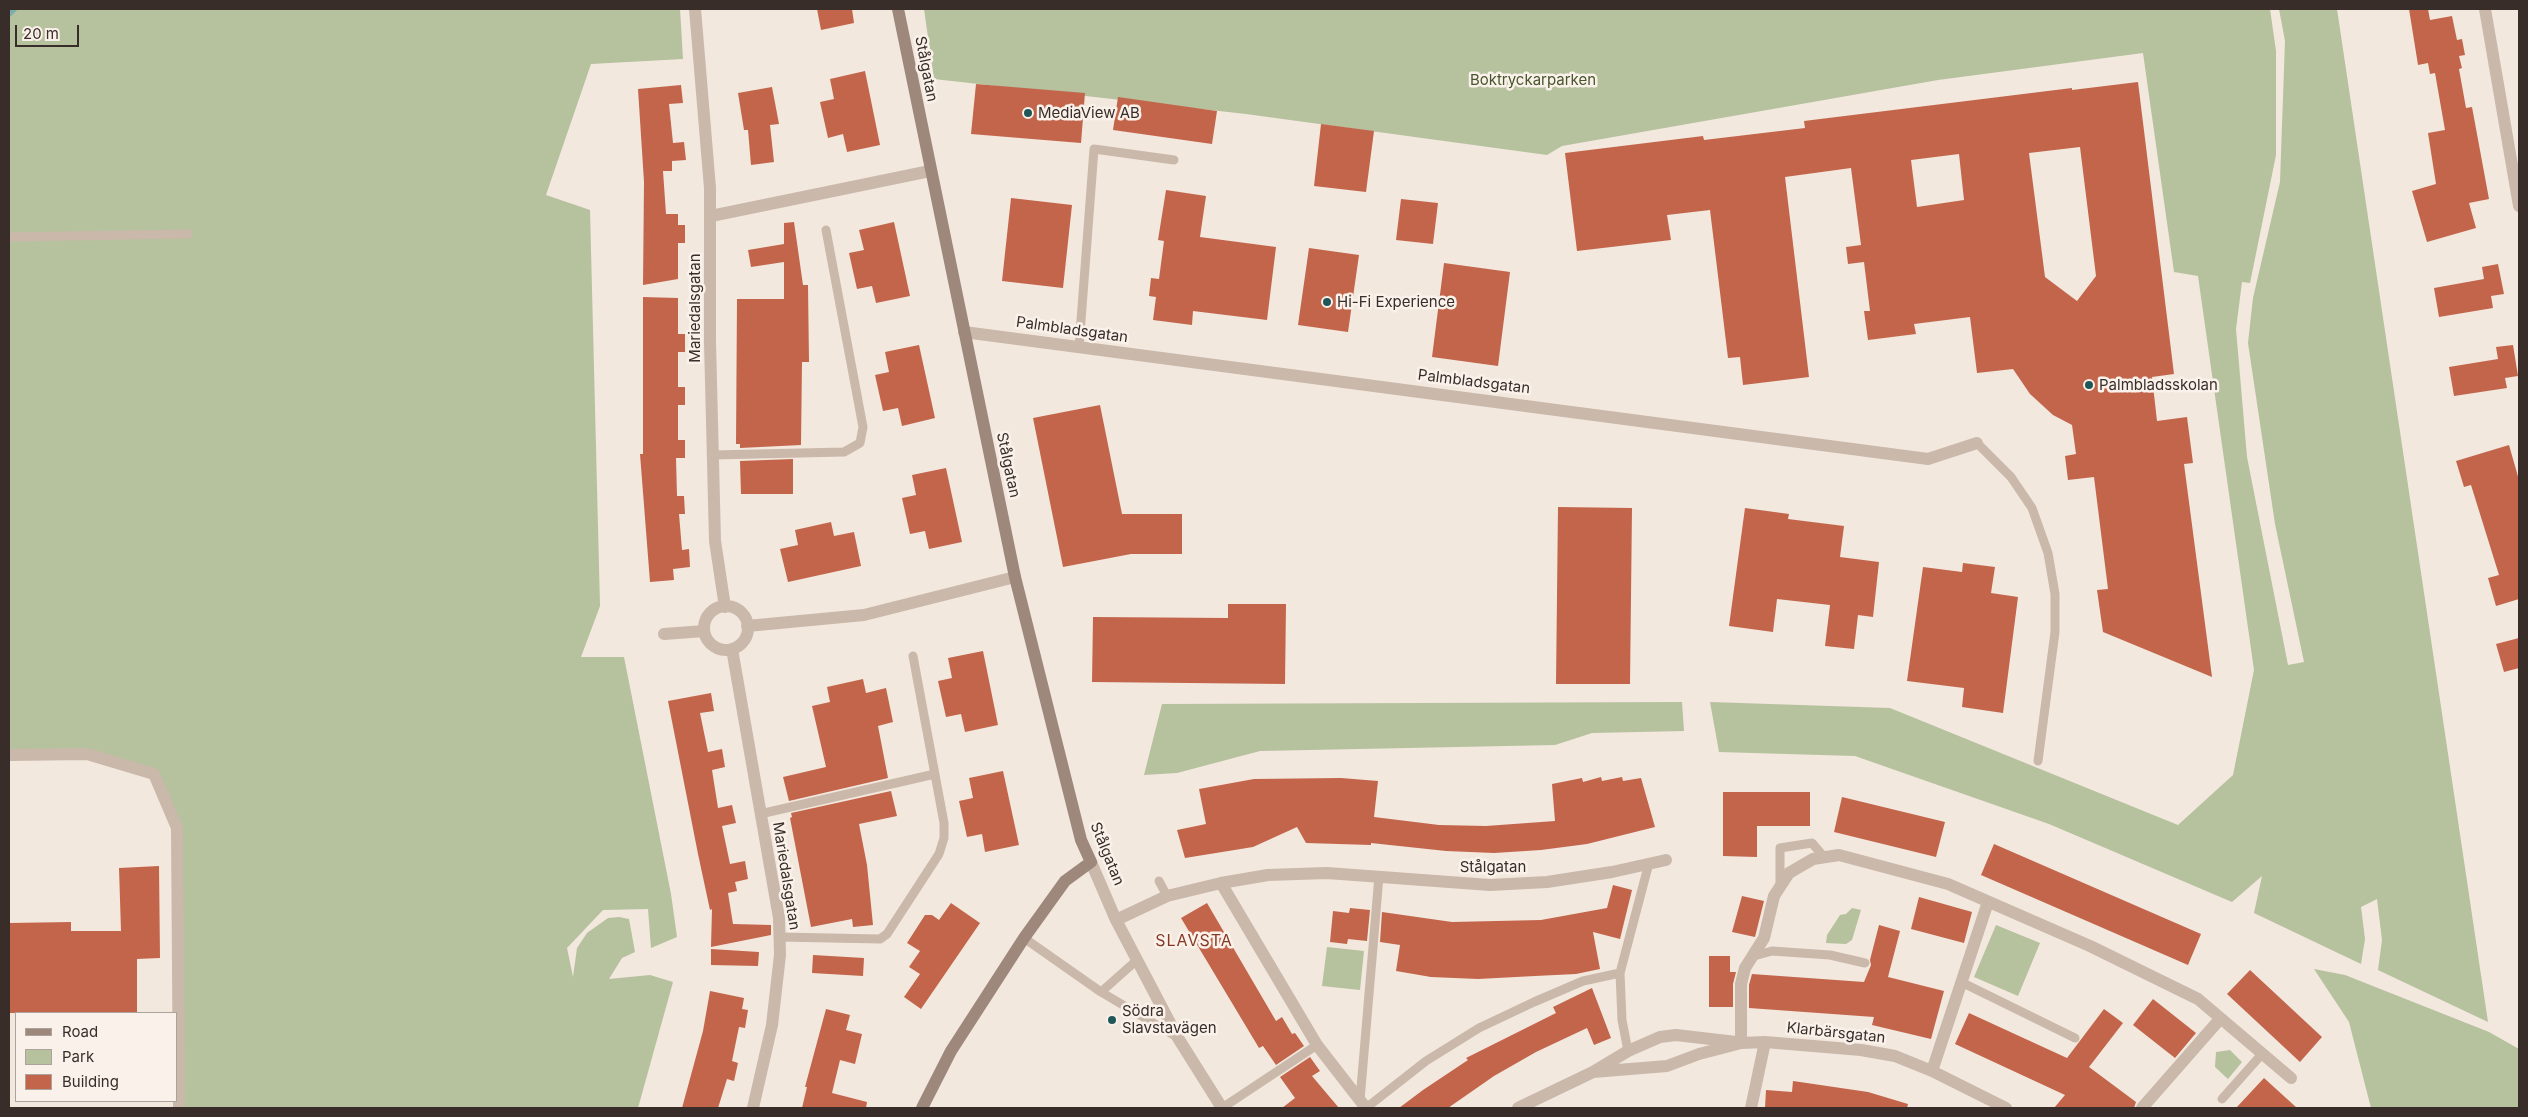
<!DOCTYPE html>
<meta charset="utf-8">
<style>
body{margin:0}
#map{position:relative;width:2528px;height:1117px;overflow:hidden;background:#f2e8de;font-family:Inter,sans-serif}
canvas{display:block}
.frame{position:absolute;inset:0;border:10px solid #382d29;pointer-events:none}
.legend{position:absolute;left:15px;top:1012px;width:162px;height:90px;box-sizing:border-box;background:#faf2ea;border:1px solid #aca39d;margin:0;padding:6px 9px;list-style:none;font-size:15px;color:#382d29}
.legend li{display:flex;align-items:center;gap:10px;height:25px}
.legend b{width:25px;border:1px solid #aca39d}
.scale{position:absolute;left:15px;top:25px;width:64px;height:22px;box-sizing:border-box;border:2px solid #382d29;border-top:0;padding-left:6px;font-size:15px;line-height:18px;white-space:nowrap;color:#382d29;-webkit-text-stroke:4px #faf2ea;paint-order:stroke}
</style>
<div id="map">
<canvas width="2528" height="1117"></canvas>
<div class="frame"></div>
<ul class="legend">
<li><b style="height:6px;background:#9e877b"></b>Road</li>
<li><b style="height:14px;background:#b6c19e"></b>Park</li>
<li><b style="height:14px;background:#c3654b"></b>Building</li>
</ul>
<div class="scale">20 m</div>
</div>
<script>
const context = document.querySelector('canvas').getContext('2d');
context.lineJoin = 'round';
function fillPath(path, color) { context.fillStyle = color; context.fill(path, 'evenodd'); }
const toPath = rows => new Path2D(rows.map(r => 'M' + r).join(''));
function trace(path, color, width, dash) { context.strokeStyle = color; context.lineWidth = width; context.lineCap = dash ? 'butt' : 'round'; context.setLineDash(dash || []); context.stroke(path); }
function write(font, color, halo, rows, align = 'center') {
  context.font = font + ' Inter,sans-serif'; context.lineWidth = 5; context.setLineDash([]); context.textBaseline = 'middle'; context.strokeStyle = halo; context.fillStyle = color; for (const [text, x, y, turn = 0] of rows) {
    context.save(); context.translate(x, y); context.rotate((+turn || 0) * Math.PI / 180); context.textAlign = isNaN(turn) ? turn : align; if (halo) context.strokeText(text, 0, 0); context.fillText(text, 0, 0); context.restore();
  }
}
const green = toPath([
 [9,9,680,9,683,59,591,64,546,195,590,210,600,606,581,657,624,657,671,894,677,937,651,948,648,909,603,910,567,948,573,977,577,948,587,933,608,918,619,917,629,919,635,952,622,958,609,979,650,975,673,982,638,1108,179,1108,177,828,155,774,87,754,9,755],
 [924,9,2270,9,2276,51,2276,155,2250,283,2242,282,2236,329,2247,457,2288,665,2304,662,2275,524,2248,343,2253,298,2280,182,2285,41,2279,9,2337,9,2488,1022,2378,970,2382,940,2377,899,2361,907,2365,939,2361,964,2254,913,2262,876,2232,902,2049,824,1855,756,1719,752,1710,702,1890,708,2178,825,2233,775,2254,670,2198,276,2174,272,2143,53,1938,80,1562,146,1547,155,1246,114,934,79],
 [1682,702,1684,731,1592,733,1555,745,1260,751,1177,773,1144,775,1162,704],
 [1852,908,1861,910,1852,940,1846,944,1826,943,1827,935,1840,915,1846,914],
 [1996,925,2040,943,2018,996,1974,977],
 [1327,947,1364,951,1360,990,1322,986],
 [2314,969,2345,975,2489,1032,2519,1049,2519,1108,2371,1108,2349,1022],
 [2230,1050,2242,1062,2228,1079,2215,1067,2216,1052]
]);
const stream = toPath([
 [9,14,14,9]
]);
const building = toPath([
 [817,9,852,9,854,23,821,30],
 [2409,9,2428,9,2430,20,2452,16,2457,40,2462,39,2465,55,2459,56,2462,68,2459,69,2466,108,2472,107,2489,199,2469,203,2476,228,2427,242,2412,191,2436,184,2428,133,2445,130,2435,73,2430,74,2428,63,2418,65],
 [865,71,880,145,847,152,843,134,828,138,820,102,834,99,830,79],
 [2138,82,2174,374,2152,377,2157,421,2187,417,2193,463,2184,464,2212,677,2103,632,2097,590,2108,589,2094,477,2068,480,2065,456,2076,454,2072,425,2053,415,2030,394,2013,369,1977,373,1970,317,1914,324,1916,334,1868,340,1864,311,1870,311,1864,262,1848,264,1846,247,1861,245,1851,168,1785,177,1809,377,1743,385,1740,357,1728,358,1710,210,1667,215,1671,240,1577,251,1565,153,1703,136,1704,140,1805,128,1804,121,2072,88,2072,90],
 [2080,147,2096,276,2077,301,2045,277,2029,153],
 [1959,154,1964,200,1917,207,1911,160],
 [976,84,1085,93,1081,143,971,134],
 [681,85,683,103,669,104,673,143,684,142,686,160,672,161,672,171,663,171,666,214,678,214,678,225,685,225,685,243,678,243,678,279,643,285,644,182,638,89],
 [772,87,779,124,770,125,774,162,751,165,748,130,744,130,738,93],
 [1118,97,1217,111,1212,144,1113,130],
 [1321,124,1374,131,1366,192,1314,186],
 [1166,190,1206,196,1200,237,1276,247,1267,320,1193,311,1192,325,1153,320,1156,297,1149,296,1151,278,1159,279,1164,241,1158,240],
 [1011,198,1072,205,1063,288,1002,281],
 [1401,199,1438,203,1433,244,1396,240],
 [794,222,803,285,808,285,809,362,802,362,801,445,740,448,740,444,736,444,737,299,784,299,784,262,751,267,748,250,784,244,784,223],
 [894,222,910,296,876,303,872,286,857,289,849,253,864,250,859,230],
 [1309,248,1359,255,1348,332,1298,325],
 [1444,263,1510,272,1498,366,1432,357],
 [2498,264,2504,294,2491,296,2493,308,2439,317,2434,288,2484,279,2482,267],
 [643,297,678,298,678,334,685,334,685,352,678,352,678,387,685,387,685,405,678,405,678,440,685,440,685,458,676,458,677,496,684,496,685,514,679,514,682,550,689,549,690,567,673,569,674,580,650,582,640,454,643,454],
 [919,345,935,418,902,426,898,408,883,411,875,375,889,372,885,352],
 [2513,345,2518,376,2505,378,2507,388,2454,396,2449,367,2498,359,2496,347],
 [1100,405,1122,514,1182,514,1182,554,1131,554,1063,567,1033,418],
 [2509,445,2519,480,2519,599,2496,606,2488,578,2499,575,2471,485,2464,487,2456,461],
 [793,459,793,494,741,494,740,461],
 [946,468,962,542,929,549,925,531,910,534,902,498,916,495,912,475],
 [1558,507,1632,508,1630,684,1556,684],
 [1745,508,1789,514,1788,519,1844,526,1840,557,1879,562,1873,617,1858,615,1854,649,1825,646,1830,605,1777,599,1773,632,1729,626],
 [831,522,834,536,854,532,861,566,788,582,780,549,798,545,795,530],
 [1963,563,1995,567,1991,593,2018,597,2003,713,1962,707,1964,688,1907,681,1923,567,1962,572],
 [1228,604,1286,604,1285,684,1092,682,1093,617,1228,618],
 [2519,638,2519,668,2504,672,2496,644],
 [983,651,998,725,965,732,961,714,946,717,938,681,952,678,948,658],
 [863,679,866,693,886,688,893,722,878,726,888,778,789,801,783,777,826,767,812,706,830,702,827,687],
 [711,693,714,711,700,713,708,752,722,749,725,767,712,770,718,808,732,805,736,823,722,826,730,864,745,861,748,879,735,882,737,891,728,893,733,924,771,925,771,935,711,947,712,909,710,910,698,854,668,701],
 [1003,771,1019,845,985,852,982,834,967,837,959,801,973,798,969,778],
 [1601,777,1602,781,1622,777,1623,781,1641,778,1655,827,1587,844,1541,850,1494,853,1446,851,1371,843,1371,845,1306,843,1297,827,1253,847,1185,858,1177,830,1206,824,1199,789,1254,779,1341,778,1378,781,1374,817,1439,825,1486,826,1555,821,1552,784,1582,778,1583,782],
 [891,791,897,816,859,824,867,865,873,925,853,927,852,919,811,927,790,818,792,817,791,813],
 [1723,792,1810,792,1810,826,1757,826,1757,857,1723,856],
 [1842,797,1945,822,1936,857,1834,832],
 [1994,844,2201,934,2188,965,1981,875],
 [159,866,160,958,137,959,137,1013,9,1013,9,923,71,922,71,931,121,931,119,868],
 [1613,885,1632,890,1620,939,1593,932,1600,969,1576,974,1535,976,1478,979,1431,977,1396,971,1400,945,1380,942,1382,912,1452,922,1541,920,1607,908],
 [1742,896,1764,901,1755,937,1732,932],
 [1919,897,1972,912,1964,943,1911,929],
 [951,903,980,923,921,1009,904,997,920,974,909,967,920,951,907,943,925,915,932,915,939,920],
 [1207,903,1276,1021,1282,1017,1292,1034,1295,1033,1304,1046,1276,1065,1263,1046,1259,1048,1181,918],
 [1350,908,1370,910,1367,941,1348,939,1347,944,1330,942,1333,911,1349,913],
 [1879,925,1900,931,1888,977,1944,991,1931,1039,1872,1025,1874,1017,1749,1008,1749,985,1752,974,1864,982,1871,965,1870,960],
 [711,949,759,952,758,966,711,965],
 [813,955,864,958,863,976,812,973],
 [1709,956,1730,956,1730,972,1736,972,1733,984,1733,1007,1709,1007],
 [2250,970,2322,1037,2300,1062,2227,994],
 [1592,988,1611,1038,1594,1045,1587,1028,1536,1052,1494,1076,1448,1108,1399,1108,1423,1090,1468,1060,1466,1058,1556,1013,1553,1007],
 [710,991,744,998,742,1009,748,1010,745,1028,739,1027,732,1061,738,1063,734,1081,727,1079,718,1108,682,1108,703,1031],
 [2153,999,2196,1033,2175,1058,2133,1025],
 [826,1009,850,1015,846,1030,862,1034,855,1064,840,1060,832,1093,867,1102,866,1108,802,1108,807,1087,805,1087],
 [2104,1009,2123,1023,2089,1067,2136,1102,2134,1108,2054,1108,2065,1095,1955,1044,1969,1013,2067,1058],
 [1310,1057,1320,1071,1312,1076,1339,1108,1282,1108,1295,1098,1280,1077],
 [2264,1078,2297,1108,2236,1108],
 [1793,1081,1868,1092,1908,1104,1907,1108,1765,1108,1766,1090,1792,1092]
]);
const lane = toPath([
 [9,237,188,234],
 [1079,347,1094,149,1174,160],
 [1977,443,2011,477,2032,508,2048,553,2055,594,2055,632,2038,761],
 [713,455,844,452,860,443,863,427,826,230],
 [760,814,935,774],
 [1159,881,1167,896],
 [1780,886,1780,848,1812,843,1824,857],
 [779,937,880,939,887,934,939,854,944,838,944,823,913,656],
 [1024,938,1101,992,1177,1037],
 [1754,956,1772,951,1830,955,1865,963],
 [1961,982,2075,1038],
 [1101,992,1137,960],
 [1628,1051,1622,1020,1620,973,1649,863],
 [2222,1099,2262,1054],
 [1360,1100,1379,876],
 [1222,1108,1317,1045],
 [1366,1108,1426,1061,1479,1028,1534,1002,1583,981,1620,973]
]);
const street = toPath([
 [695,9,710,188,710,342,715,541,725,607],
 [2485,9,2519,206],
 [711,216,930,171],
 [964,332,1928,459,1977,443],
 '704 628a22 22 0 1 1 44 0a22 22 0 1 1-44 0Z',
 [747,626,864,615,1015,577],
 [664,634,704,631],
 [732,649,779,918,780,955,772,1025,753,1108],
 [9,755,87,754,154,774,177,828,179,1108],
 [1091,862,1116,920,1178,1038,1222,1108],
 [1221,883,1317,1045,1366,1108],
 [1116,920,1167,896,1221,883,1268,875,1327,873,1490,885,1547,882,1612,872,1666,860],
 [1741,1043,1741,984,1745,968,1764,938,1774,896,1789,873,1813,859,1839,855,1948,884,2090,946,2198,999,2291,1078],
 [1932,1071,1988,902],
 [1593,1072,1667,1066,1699,1054,1741,1043,1765,1042,1861,1050,1895,1056,1932,1071,2006,1108],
 [1518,1108,1593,1072,1628,1051,1660,1037,1676,1035,1736,1042],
 [1751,1108,1765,1042],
 [2142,1108,2220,1019]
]);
const secondary = toPath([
 [898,9,1015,577,1081,840,1091,862,1065,881,1024,938,951,1051,922,1108]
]);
const markers = [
 [1028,113,5,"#1f5658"],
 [1327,302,5,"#1f5658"],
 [2089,385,5,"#1f5658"],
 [1112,1020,5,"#1f5658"]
];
const streetNames = [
 ["Stålgatan",926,69,79],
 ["Mariedalsgatan",695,308,-90],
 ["Palmbladsgatan",1072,330,8],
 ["Palmbladsgatan",1474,382,7],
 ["Stålgatan",1008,465,78],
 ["Stålgatan",1107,854,68],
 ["Stålgatan",1493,867],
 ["Mariedalsgatan",786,876,81],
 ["Klarbärsgatan",1836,1033,6]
];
const parkNames = [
 ["Boktryckarparken",1533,80]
];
const poiNames = [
 ["MediaView AB",1038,113],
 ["Hi-Fi Experience",1337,302],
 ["Palmbladsskolan",2099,385],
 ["Södra",1122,1011],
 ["Slavstavägen",1122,1028]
];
const neighbourhoodNames = [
 ["SLAVSTA",1194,941]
];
fillPath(green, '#b6c19e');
trace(stream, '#7daeaf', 6);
fillPath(building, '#c3654b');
trace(lane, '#cab8aa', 9);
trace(street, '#cab8aa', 12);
trace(secondary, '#9e877b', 12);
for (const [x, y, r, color] of markers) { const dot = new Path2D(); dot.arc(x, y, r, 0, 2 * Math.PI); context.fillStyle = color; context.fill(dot); trace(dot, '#faf2ea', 2); }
write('15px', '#382d29', '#faf2ea', streetNames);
write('15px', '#48552d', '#faf2ea', parkNames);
write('15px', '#382d29', '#faf2ea', poiNames, 'left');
context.letterSpacing = '1px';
write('16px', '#853924', '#faf2ea', neighbourhoodNames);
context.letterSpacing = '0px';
</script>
